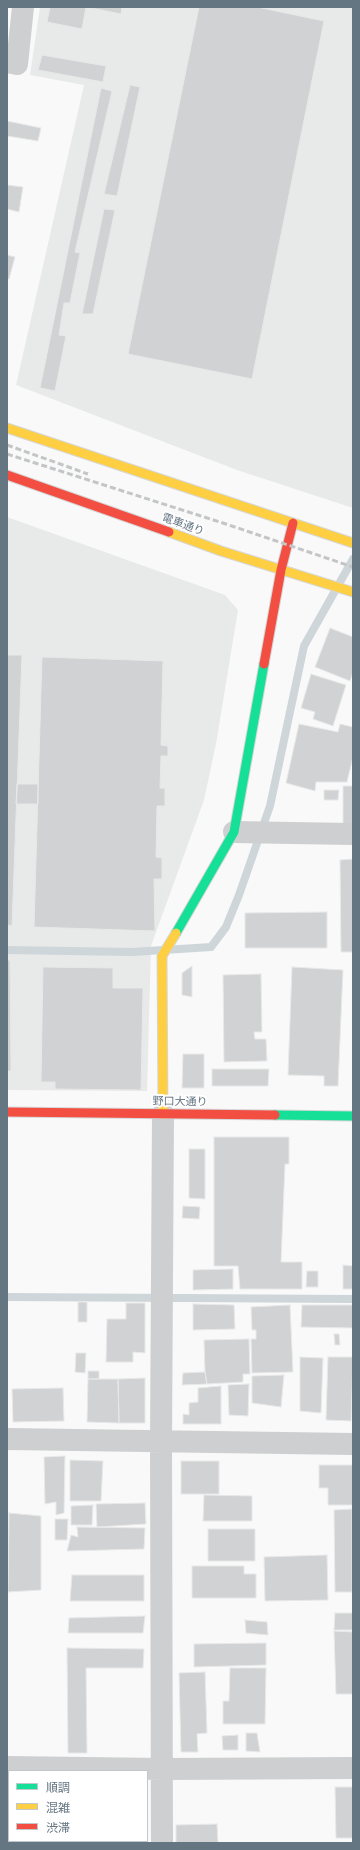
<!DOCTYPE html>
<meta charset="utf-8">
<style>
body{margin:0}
#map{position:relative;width:360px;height:1850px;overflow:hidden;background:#f9f9f9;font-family:Helvetica,"Noto Sans JP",sans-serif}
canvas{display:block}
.frame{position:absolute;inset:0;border:8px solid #657683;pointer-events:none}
.legend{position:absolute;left:8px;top:1770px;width:140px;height:72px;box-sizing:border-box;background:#fff;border:1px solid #c1c8cd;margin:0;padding:5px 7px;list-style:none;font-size:12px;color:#657683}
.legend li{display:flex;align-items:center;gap:8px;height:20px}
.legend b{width:20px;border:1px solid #c1c8cd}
</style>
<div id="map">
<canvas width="360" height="1850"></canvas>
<div class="frame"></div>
<ul class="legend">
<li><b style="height:5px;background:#16e098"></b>順調</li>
<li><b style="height:5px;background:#ffcf43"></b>混雑</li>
<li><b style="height:5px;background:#f24e42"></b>渋滞</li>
</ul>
</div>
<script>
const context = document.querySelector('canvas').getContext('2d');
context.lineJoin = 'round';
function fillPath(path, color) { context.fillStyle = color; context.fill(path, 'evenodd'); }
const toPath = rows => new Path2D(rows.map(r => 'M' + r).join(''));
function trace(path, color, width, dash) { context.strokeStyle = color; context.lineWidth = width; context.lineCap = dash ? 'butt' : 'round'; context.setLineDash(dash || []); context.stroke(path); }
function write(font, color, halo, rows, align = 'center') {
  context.font = font + ' Helvetica,"Noto Sans JP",sans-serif'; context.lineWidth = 4; context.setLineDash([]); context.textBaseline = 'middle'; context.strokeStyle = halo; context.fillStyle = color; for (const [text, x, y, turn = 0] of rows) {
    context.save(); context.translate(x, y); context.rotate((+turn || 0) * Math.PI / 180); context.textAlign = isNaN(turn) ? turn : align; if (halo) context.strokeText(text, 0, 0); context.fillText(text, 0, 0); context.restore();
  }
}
const built = toPath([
 [40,7,353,7,353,508,237,470,16,385,84,85,30,75],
 [7,517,225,595,238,610,216,744,204,800,151,946,147,1091,7,1090]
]);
const stream = toPath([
 [7,950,132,952,211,947,226,927,239,895,270,806,304,646,353,559],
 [7,1297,353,1299]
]);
const building = toPath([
 [50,7,122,7,121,14,86,7,82,29,47,22,50,7],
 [199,7,257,7,324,21,252,379,128,354,199,7],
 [42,55,106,66,103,82,38,70,42,55],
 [130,85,140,87,117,196,104,194,130,85],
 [101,88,112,91,75,252,80,253,70,303,64,303,59,335,66,336,55,391,40,388,101,88],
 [7,121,41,128,38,141,7,136,7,121],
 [7,185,23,187,19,212,7,209,7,185],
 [104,209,115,210,93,314,82,314,104,209],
 [7,255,15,257,9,279,7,279,7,255],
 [330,628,353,637,353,672,350,681,315,667,330,628],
 [7,655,22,655,12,926,7,925,7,655],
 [42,657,163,661,161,745,168,746,168,756,161,756,160,788,165,788,165,806,157,806,156,857,162,858,162,879,154,879,155,931,34,927,42,657],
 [311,674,346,685,333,726,313,719,315,712,301,708,311,674],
 [299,724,338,732,340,724,353,727,353,757,347,782,316,782,315,791,286,783,299,724],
 [17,784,38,784,38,804,16,804,17,784],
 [343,786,353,786,353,824,343,824,343,786],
 [324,790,339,790,338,800,324,800,324,790],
 [353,859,353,952,341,952,340,860,353,859],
 [327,912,327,948,245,948,245,913,327,912],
 [7,960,10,960,11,1071,7,1071,7,960],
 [192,966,192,997,182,995,182,973,192,966],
 [43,967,113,968,113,988,143,988,141,1090,55,1089,55,1082,41,1082,43,967],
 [292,967,343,970,338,1086,324,1086,324,1076,288,1075,292,967],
 [261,974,262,1032,254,1032,255,1039,266,1039,267,1061,224,1062,223,975,261,974],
 [183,1054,204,1054,204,1088,182,1088,183,1054],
 [212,1069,269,1069,268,1086,212,1086,212,1069],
 [214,1137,289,1137,289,1164,285,1164,281,1262,302,1262,302,1289,240,1289,238,1266,214,1266,214,1137],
 [189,1149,205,1149,205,1199,189,1198,189,1149],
 [183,1206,200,1207,199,1219,182,1218,183,1206],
 [343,1265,353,1266,353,1289,343,1289,343,1265],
 [233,1269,233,1289,193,1290,193,1270,233,1269],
 [307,1271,318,1271,318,1287,306,1287,307,1271],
 [78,1302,87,1302,87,1322,78,1322,78,1302],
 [126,1303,145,1303,145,1353,133,1352,133,1362,106,1362,107,1319,126,1319,126,1303],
 [193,1304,234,1305,235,1329,193,1330,193,1304],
 [290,1305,293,1372,252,1373,251,1339,256,1339,256,1330,252,1330,251,1307,290,1305],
 [302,1305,353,1305,353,1328,301,1327,302,1305],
 [334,1334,339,1334,340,1345,335,1345,334,1334],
 [249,1339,250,1374,243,1374,243,1382,207,1384,205,1372,204,1340,249,1339],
 [76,1353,86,1353,85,1373,75,1372,76,1353],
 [300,1357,323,1358,321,1413,300,1411,300,1357],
 [328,1357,353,1357,351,1421,326,1420,328,1357],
 [88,1371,99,1371,99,1379,88,1379,88,1371],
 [205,1372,207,1384,182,1385,183,1373,205,1372],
 [284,1375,281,1407,252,1403,252,1376,284,1375],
 [145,1378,145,1423,119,1423,118,1379,145,1378],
 [88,1379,118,1379,119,1423,87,1422,88,1379],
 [249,1384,248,1416,229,1415,228,1385,249,1384],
 [221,1386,221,1424,183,1424,183,1414,189,1415,189,1403,198,1402,198,1388,221,1386],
 [63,1388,64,1421,13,1422,12,1389,63,1388],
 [65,1456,64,1513,56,1515,56,1502,45,1504,44,1457,65,1456],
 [70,1460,103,1461,101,1501,70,1501,70,1460],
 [181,1461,219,1461,219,1494,181,1494,181,1461],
 [319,1465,353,1465,353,1505,328,1505,328,1488,319,1488,319,1465],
 [204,1495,252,1496,252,1521,203,1521,204,1495],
 [145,1503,146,1524,97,1527,96,1504,145,1503],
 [93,1505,92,1525,71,1525,71,1506,93,1505],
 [352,1509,352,1592,335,1592,334,1510,352,1509],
 [9,1513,41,1516,41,1590,8,1592,9,1513],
 [55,1519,68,1519,67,1540,55,1540,55,1519],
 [77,1527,145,1528,144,1549,67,1551,71,1535,78,1537,77,1527],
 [208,1529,255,1529,255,1561,208,1561,208,1529],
 [327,1555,328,1600,265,1601,264,1557,327,1555],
 [192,1566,244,1566,244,1574,256,1574,256,1598,192,1598,192,1566],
 [72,1575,144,1575,144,1601,70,1601,72,1575],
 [335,1613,353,1613,353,1630,334,1630,335,1613],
 [145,1616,143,1633,68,1633,69,1618,145,1616],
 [245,1620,267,1622,268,1635,246,1633,245,1620],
 [334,1631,353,1632,353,1694,336,1694,334,1631],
 [266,1643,266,1665,194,1667,194,1644,266,1643],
 [67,1648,144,1649,143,1668,86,1668,87,1753,68,1753,67,1648],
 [230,1668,266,1668,265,1724,223,1724,223,1701,229,1701,230,1668],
 [205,1672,207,1733,197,1734,198,1752,181,1752,179,1673,205,1672],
 [246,1733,257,1733,260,1752,246,1751,246,1733],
 [238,1735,238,1750,223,1750,222,1736,238,1735],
 [335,1787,353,1787,353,1838,336,1838,335,1787],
 [217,1824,218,1843,176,1843,176,1825,217,1824],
 [123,1841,144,1841,144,1843,123,1843,123,1841]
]);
const street = toPath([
 [7,62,17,64,23,7],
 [234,832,353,834],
 [7,1439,353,1444],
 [7,1767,163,1769,353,1768],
 [162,1843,161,1441,163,1114]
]);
const fast = toPath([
 [176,933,234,832,264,664],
 [275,1115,353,1116]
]);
const slow = toPath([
 [7,428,353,543],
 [169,532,221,551,353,592],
 [163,1114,162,956,176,933]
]);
const jam = toPath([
 [7,475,169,532],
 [264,664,281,570,293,523],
 [7,1112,275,1115]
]);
const rail = toPath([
 [7,445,88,474],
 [7,454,226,524,353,567]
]);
const streetNames = [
 ["電車通り",183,525,20],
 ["野口大通り",180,1102,1]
];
fillPath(built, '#e8e9e9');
trace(stream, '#ced6d9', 8);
fillPath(building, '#d0d2d3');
trace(building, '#e8e8e8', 1);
trace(fast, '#d5d6d7', 11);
trace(slow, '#d5d6d7', 11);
trace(jam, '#d5d6d7', 11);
trace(street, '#cecfd0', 22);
trace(fast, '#16e098', 9);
trace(slow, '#ffcf43', 9);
trace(jam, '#f24e42', 9);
trace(rail, '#c3c5c6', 3, [6, 3]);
write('11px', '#657683', '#fff', streetNames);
</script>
